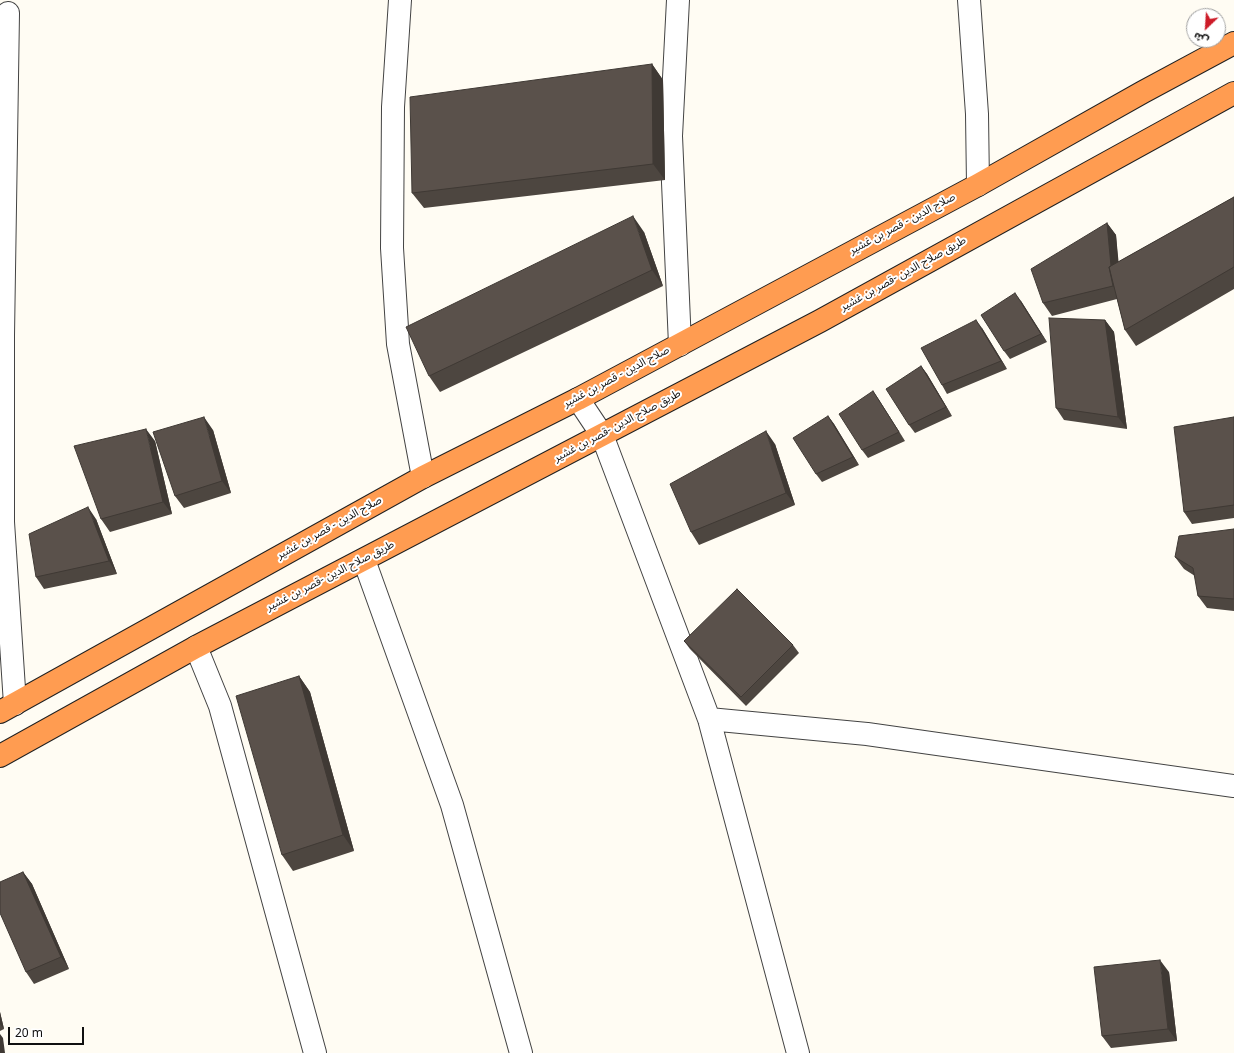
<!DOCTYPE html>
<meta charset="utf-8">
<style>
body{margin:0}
#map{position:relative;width:1234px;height:1053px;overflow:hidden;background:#fffcf3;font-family:Georgia,"Noto Sans Arabic",serif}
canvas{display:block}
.north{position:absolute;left:1186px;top:8px;width:40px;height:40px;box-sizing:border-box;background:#fff;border:1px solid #9f9f9f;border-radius:50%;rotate:205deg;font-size:11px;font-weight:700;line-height:16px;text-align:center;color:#101010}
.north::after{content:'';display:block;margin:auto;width:14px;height:18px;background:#cd1b28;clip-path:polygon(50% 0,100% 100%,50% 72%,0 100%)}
.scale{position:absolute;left:8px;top:1027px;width:76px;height:18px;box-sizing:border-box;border:2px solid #101010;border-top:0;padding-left:5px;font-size:12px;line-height:14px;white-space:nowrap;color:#101010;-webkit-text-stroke:3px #fff;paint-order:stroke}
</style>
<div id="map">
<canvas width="1234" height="1053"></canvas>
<div class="north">ش</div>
<div class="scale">20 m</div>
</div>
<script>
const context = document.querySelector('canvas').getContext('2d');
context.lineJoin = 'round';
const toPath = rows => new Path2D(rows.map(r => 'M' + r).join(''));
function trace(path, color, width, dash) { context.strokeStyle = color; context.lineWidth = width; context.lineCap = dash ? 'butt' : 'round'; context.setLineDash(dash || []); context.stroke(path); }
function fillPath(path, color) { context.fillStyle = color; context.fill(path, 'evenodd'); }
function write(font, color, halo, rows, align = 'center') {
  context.font = font + ' Georgia,"Noto Sans Arabic",serif'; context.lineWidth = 4; context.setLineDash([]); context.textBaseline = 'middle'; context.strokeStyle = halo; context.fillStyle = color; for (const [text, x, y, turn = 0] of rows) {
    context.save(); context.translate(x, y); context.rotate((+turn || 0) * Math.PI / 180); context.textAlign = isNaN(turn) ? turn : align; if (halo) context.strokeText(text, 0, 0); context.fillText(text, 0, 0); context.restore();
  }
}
const street = toPath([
 [400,0,393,107,392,248,398,344,423,477],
 [678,0,671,136,680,345],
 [969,0,977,114,978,185],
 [8,13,3,335,3,522,15,704],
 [578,399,602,435,709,719,798,1053],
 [364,560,452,805,521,1053],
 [196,647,220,706,315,1053],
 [709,719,867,734,1234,786]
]);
const highway = toPath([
 [0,712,423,477,578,399,978,185,1143,92,1234,43],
 [0,756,196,647,820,321,1234,93]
]);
const wall = toPath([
 [652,64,663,80,665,180,424,208,412,193],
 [1234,197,1234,289,1136,346,1125,330,1117,299,1052,316,1043,303,1107,223,1116,235,1118,262],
 [644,232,663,286,440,392,429,376],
 [1021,301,1047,342,1010,359,1004,351],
 [1105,320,1114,332,1127,429,1064,420,1056,408],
 [982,328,1007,369,947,394,942,385],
 [921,366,927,374,952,416,915,433,909,425],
 [873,391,879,400,905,441,868,458,862,450],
 [828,416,834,424,859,465,822,482,816,474],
 [1234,417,1234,518,1192,524,1184,512],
 [213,430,231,493,184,508,175,496],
 [155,441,172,514,110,532,101,519],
 [775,444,795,505,699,545,691,532],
 [96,519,117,574,44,589,36,577],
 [1234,529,1234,611,1207,608,1198,596,1195,576,1184,569,1175,557],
 [684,641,793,645,799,653,746,706,690,649],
 [299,676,310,692,354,851,293,871,282,855],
 [23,872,32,884,69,969,34,984,26,972],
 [1169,972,1177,1041,1111,1048,1102,1036],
 [0,1012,4,1029,0,1031]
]);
const shadedWall = toPath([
 [652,64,663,80,665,180,653,164],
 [633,216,644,232,663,286,652,270],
 [1107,223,1116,235,1122,298,1113,286],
 [1015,293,1021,301,1047,342,1041,334],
 [976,320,982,328,1007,369,1001,361],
 [1105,320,1114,332,1127,429,1118,417],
 [921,366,927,374,952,416,946,407],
 [873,391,879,400,905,441,899,432],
 [828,416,834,424,859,465,853,457],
 [204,417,213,430,231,493,222,481],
 [146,429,155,441,172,514,163,502],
 [766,431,775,444,795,505,786,493],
 [88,507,96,519,117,574,109,561],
 [299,676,310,692,354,851,343,835],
 [23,872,32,884,69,969,61,957],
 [1160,960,1169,972,1177,1041,1168,1029],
 [0,1012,4,1029,0,1024],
 [0,1034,3,1038,5,1053,0,1053]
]);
const building = toPath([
 [652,64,653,164,412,193,410,97,652,64],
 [1234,197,1234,267,1125,330,1109,267,1234,197],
 [633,216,652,270,429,376,406,327,633,216],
 [1107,223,1111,266,1109,267,1113,286,1043,303,1031,269,1107,223],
 [1015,293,1041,334,1004,351,981,315,1015,293],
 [1049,318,1105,320,1118,417,1056,408,1049,318],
 [976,320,1001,361,942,385,921,348,976,320],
 [921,366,946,407,909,425,886,389,921,366],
 [873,391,899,432,862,450,839,414,873,391],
 [828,416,853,457,816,474,793,438,828,416],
 [204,417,222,481,175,496,153,432,204,417],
 [1234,417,1234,505,1184,512,1174,427,1234,417],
 [146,429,163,502,101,519,74,446,146,429],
 [766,431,786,493,691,532,670,484,766,431],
 [88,507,109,561,36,577,29,534,88,507],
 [1234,529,1234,599,1198,596,1193,568,1175,557,1179,536,1234,529],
 [737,589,793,645,741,697,684,641,737,589],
 [299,676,343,835,282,855,236,696,299,676],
 [23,872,61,957,26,972,0,913,0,882,23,872],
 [1160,960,1168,1029,1102,1036,1094,967,1160,960]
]);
const streetNames = [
 ["صلاح الدين - قصر بن غشير",903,225,-28],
 ["طريق صلاح الدين -قصر بن غشير",904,275,-29],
 ["صلاح الدين - قصر بن غشير",617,378,-28],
 ["طريق صلاح الدين -قصر بن غشير",618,427,-28],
 ["صلاح الدين - قصر بن غشير",330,529,-29],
 ["طريق صلاح الدين -قصر بن غشير",331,577,-27]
];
trace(street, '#434343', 24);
trace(highway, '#212121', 24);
trace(street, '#fff', 22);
trace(highway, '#ff9c51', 22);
fillPath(wall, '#4d4640');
fillPath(shadedWall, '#3f3934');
fillPath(building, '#5a514b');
trace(building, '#3f3934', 1);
write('11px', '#101010', '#fff', streetNames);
</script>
